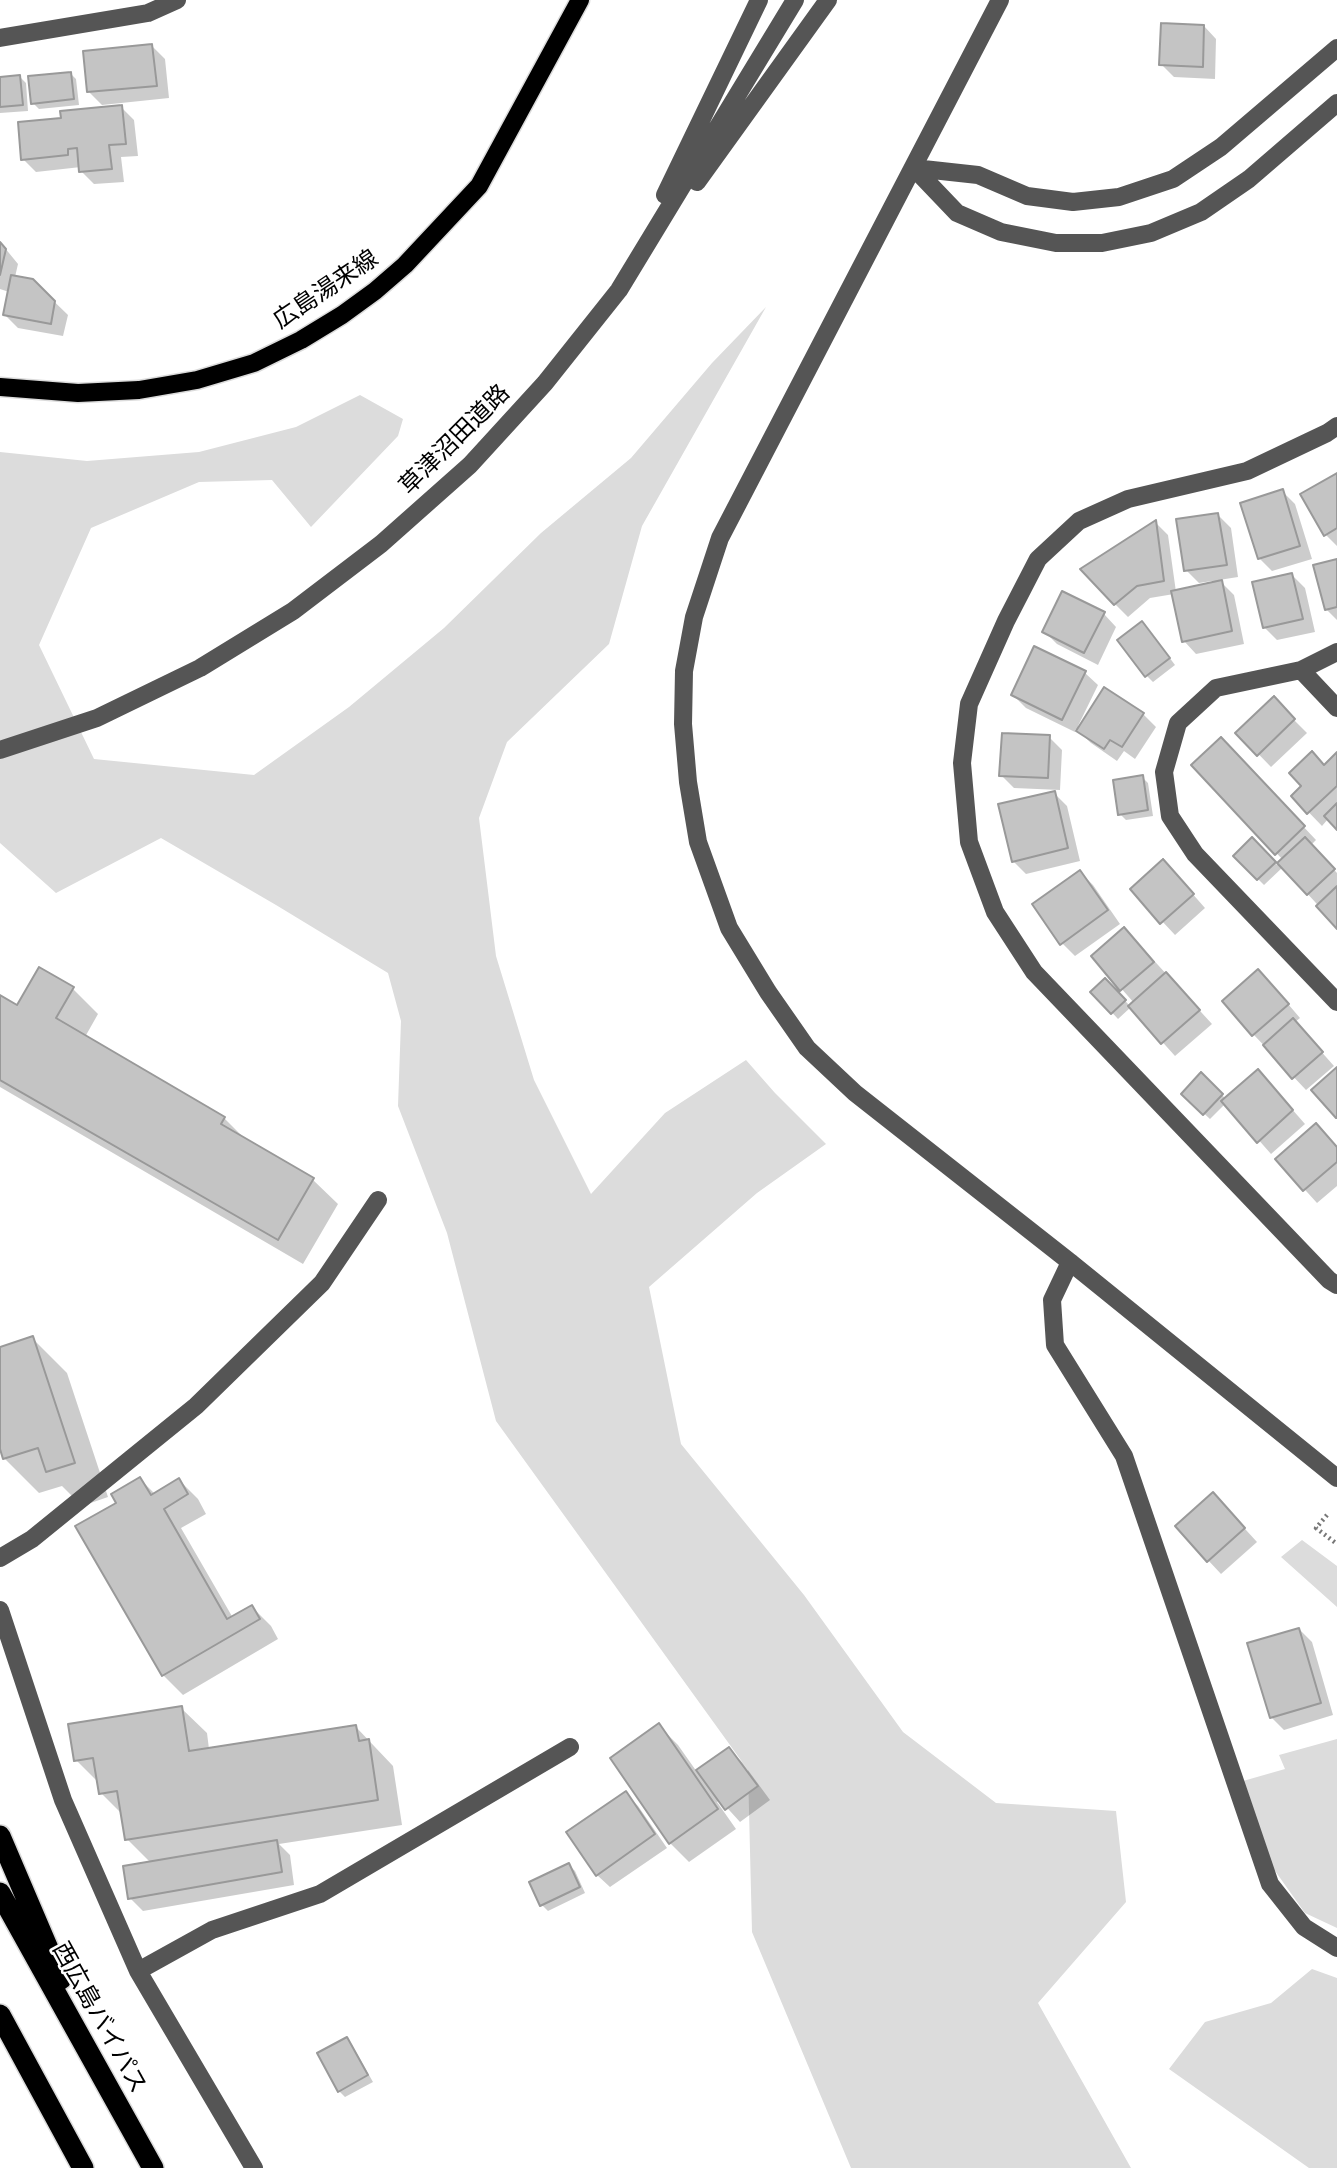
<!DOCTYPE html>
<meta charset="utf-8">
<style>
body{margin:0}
canvas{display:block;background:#fff}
</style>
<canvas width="1337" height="2168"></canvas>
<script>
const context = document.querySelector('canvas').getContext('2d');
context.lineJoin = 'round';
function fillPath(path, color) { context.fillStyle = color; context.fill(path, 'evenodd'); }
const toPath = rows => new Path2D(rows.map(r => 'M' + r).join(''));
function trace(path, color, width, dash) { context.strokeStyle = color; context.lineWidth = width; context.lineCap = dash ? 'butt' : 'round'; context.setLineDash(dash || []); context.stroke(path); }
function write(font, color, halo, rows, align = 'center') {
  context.font = font + ' "PT Sans Narrow","Noto Sans JP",sans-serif'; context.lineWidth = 5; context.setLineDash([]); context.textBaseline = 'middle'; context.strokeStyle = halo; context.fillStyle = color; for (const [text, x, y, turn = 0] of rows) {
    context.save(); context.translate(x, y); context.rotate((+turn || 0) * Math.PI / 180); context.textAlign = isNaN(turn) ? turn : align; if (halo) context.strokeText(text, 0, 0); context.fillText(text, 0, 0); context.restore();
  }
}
const green = toPath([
 [766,307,642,526,609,644,507,742,479,818,496,956,534,1080,591,1194,665,1113,746,1060,775,1093,826,1144,757,1193,649,1287,681,1444,804,1595,903,1732,996,1803,1116,1811,1126,1902,1038,2003,1131,2168,851,2168,752,1932,748,1770,496,1421,447,1233,398,1106,401,1021,388,973,276,905,161,838,56,893,0,843,0,452,87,461,199,452,296,427,360,395,403,419,398,436,311,527,272,480,199,482,91,528,39,645,94,759,254,775,349,707,444,628,541,533,631,458,712,363],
 [1302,1540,1337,1566,1337,1607,1281,1557],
 [1337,1739,1337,1928,1305,1913,1268,1861,1243,1781,1285,1769,1279,1755],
 [1312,1969,1337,1978,1337,2168,1309,2168,1169,2069,1205,2022,1271,2003]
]);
const shadow = toPath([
 [1204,26,1216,39,1215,79,1174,77,1161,64],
 [152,46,165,59,169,98,102,105,89,92],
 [70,73,76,79,79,105,39,109,33,103],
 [19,76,26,83,28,111,0,113,0,78],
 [121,107,134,120,138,156,121,157,124,182,94,184,81,171,81,167,36,172,23,159,63,120],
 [0,242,18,264,15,277,32,280,68,315,63,336,18,328,5,315,9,292,0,289],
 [1337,475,1337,546,1325,534],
 [1282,491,1295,504,1312,559,1272,571,1259,558],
 [1218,515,1231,528,1238,577,1219,580,1234,595,1244,644,1196,654,1184,641,1174,594,1150,598,1128,617,1115,604,1155,522,1168,535,1176,592,1212,584,1212,581,1199,583,1186,570],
 [1337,560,1337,620,1326,609],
 [1292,575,1305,588,1315,632,1277,640,1264,627],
 [1104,614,1116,627,1098,665,1057,644,1044,631],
 [1148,629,1175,665,1153,682,1147,676],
 [1085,673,1098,685,1078,726,1143,714,1156,727,1135,759,1124,751,1117,761,1091,743,1076,729,1075,732,1026,708,1013,695],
 [1273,699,1307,733,1271,767,1238,733],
 [1049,737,1062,750,1060,790,1014,788,1001,775],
 [1233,752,1316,840,1311,845,1337,873,1337,926,1283,867,1264,885,1235,856,1252,840,1277,865,1283,860,1193,765],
 [1337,754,1337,828,1328,819,1322,826,1293,796],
 [1142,777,1148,783,1153,816,1126,820,1120,814],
 [1054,793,1067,806,1080,861,1026,874,1013,861],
 [1080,872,1093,885,1120,924,1075,956,1062,943],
 [1176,875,1205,908,1175,935,1132,889],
 [1137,942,1212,1024,1175,1056,1131,1007,1118,1019,1093,992,1105,980,1130,1006,1134,1003,1093,956],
 [1271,984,1300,1018,1295,1022,1334,1066,1306,1090,1254,1035],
 [73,989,98,1014,85,1037,224,1118,247,1141,312,1179,338,1204,303,1264,0,1087,0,997,18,1007],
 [1201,1075,1226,1099,1270,1084,1305,1124,1271,1154,1226,1103,1210,1119,1183,1094],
 [1337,1148,1337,1186,1317,1203,1277,1159],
 [32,1338,67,1373,108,1497,82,1506,62,1486,39,1493,5,1459,0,1444,0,1349],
 [140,1479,155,1494,179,1480,198,1499,206,1514,181,1528,233,1618,252,1607,271,1626,278,1639,183,1695,163,1675,77,1527,118,1503],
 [1225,1507,1257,1542,1221,1574,1177,1527],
 [1299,1629,1312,1642,1333,1715,1284,1730,1271,1717],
 [181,1708,207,1733,209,1749,356,1727,393,1766,402,1825,279,1844,290,1855,294,1885,143,1911,130,1898,151,1863,127,1839,123,1815,101,1793,99,1783,76,1760],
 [659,1726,678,1745,697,1772,729,1749,742,1762,770,1800,740,1822,720,1800,717,1802,736,1829,689,1862,670,1843],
 [625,1793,638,1806,667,1848,610,1887,597,1875],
 [569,1865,575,1871,585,1893,548,1911,542,1905],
 [346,2039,352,2045,373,2082,345,2097,339,2091]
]);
const building = toPath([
 [1161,23,1204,25,1203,67,1159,65,1161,23],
 [152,44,157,86,87,92,83,51,152,44],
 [71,72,74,99,31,104,28,76,71,72],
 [20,75,23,105,0,107,0,77,20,75],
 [122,105,126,144,109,145,112,169,79,172,77,148,68,149,68,155,21,160,18,122,61,118,60,111,122,105],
 [0,242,6,249,0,275,0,242],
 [11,275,33,279,55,301,51,324,3,315,11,275],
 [1337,473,1337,528,1324,536,1300,494,1337,473],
 [1283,489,1300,546,1258,559,1240,503,1283,489],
 [1218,513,1227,565,1184,571,1176,519,1218,513],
 [1156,520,1164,581,1137,586,1114,605,1080,569,1156,520],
 [1337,559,1337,607,1325,610,1313,565,1337,559],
 [1292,573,1303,619,1263,628,1252,582,1292,573],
 [1222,580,1232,631,1182,642,1171,591,1222,580],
 [1062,591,1105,612,1084,653,1042,632,1062,591],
 [1142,621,1170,658,1145,677,1117,640,1142,621],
 [1034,646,1086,671,1062,720,1011,695,1034,646],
 [1104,687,1144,713,1122,747,1110,740,1104,749,1076,731,1104,687],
 [1274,696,1295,719,1257,756,1235,733,1274,696],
 [1002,733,1050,735,1048,778,999,776,1002,733],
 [1221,737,1305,826,1275,855,1191,765,1221,737],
 [1312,751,1324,765,1337,752,1337,786,1307,814,1291,796,1301,786,1289,773,1312,751],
 [1143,775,1148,810,1118,815,1113,780,1143,775],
 [1055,791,1068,848,1012,862,998,804,1055,791],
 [1337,803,1337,830,1324,816,1337,803],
 [1252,837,1276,862,1257,880,1233,856,1252,837],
 [1305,837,1335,869,1307,895,1277,863,1305,837],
 [1163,859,1194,894,1160,924,1130,889,1163,859],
 [1080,870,1108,910,1060,945,1032,904,1080,870],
 [1337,886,1337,929,1316,906,1337,886],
 [1124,927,1154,962,1120,991,1091,956,1124,927],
 [39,967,74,987,56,1018,225,1117,221,1124,314,1178,278,1240,0,1080,0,995,17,1005,39,967],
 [1258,969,1289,1004,1252,1036,1222,1001,1258,969],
 [1166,972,1200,1010,1161,1044,1128,1006,1166,972],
 [1105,978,1126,1000,1111,1014,1090,992,1105,978],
 [1293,1018,1323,1052,1292,1079,1263,1045,1293,1018],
 [1337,1067,1337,1118,1336,1118,1311,1090,1337,1067],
 [1258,1069,1293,1110,1257,1143,1221,1101,1258,1069],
 [1201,1072,1223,1094,1203,1115,1181,1094,1201,1072],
 [1316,1123,1337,1147,1337,1162,1303,1191,1275,1159,1316,1123],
 [33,1336,75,1463,46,1472,38,1448,3,1459,0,1449,0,1347,33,1336],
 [140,1477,151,1495,179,1478,188,1494,164,1509,227,1619,252,1605,260,1619,162,1676,75,1526,116,1503,111,1494,140,1477],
 [1213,1492,1245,1528,1207,1562,1175,1526,1213,1492],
 [1299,1628,1321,1703,1270,1718,1247,1643,1299,1628],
 [182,1706,189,1751,356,1725,359,1741,369,1739,378,1800,125,1840,117,1791,99,1794,93,1758,74,1761,68,1724,182,1706],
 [659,1723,718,1809,669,1844,610,1758,659,1723],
 [729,1747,758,1786,725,1810,696,1770,729,1747],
 [626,1791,655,1834,596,1876,566,1832,626,1791],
 [277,1840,282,1872,128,1899,123,1866,277,1840],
 [569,1863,580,1887,540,1906,529,1882,569,1863],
 [347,2037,368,2075,338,2092,317,2053,347,2037]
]);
const path = toPath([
 [1327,1515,1316,1528,1337,1544]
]);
const minor = toPath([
 [1000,0,720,538,694,617,684,671,683,724,688,782,698,842,729,928,768,992,807,1048,855,1093,1070,1262,1337,1478],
 [0,38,148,13,177,0],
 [914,168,957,213,1001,232,1056,243,1102,243,1151,233,1201,212,1249,179,1337,103],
 [914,168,978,175,1027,196,1073,202,1119,197,1173,179,1221,147,1337,48],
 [697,182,828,0],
 [665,195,759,0],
 [1337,426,1327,433,1247,471,1128,499,1079,521,1038,559,1006,621,969,704,962,763,969,842,995,912,1034,972,1329,1280,1337,1285],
 [1337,652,1301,670,1216,688,1178,723,1164,772,1170,816,1195,854,1337,1002],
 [1301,670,1337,708],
 [0,750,97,718,200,668,293,611,381,544,470,465,545,383,619,290,795,0],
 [1070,1262,1052,1300,1055,1345,1124,1456,1270,1884,1304,1927,1337,1948],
 [0,1558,32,1539,196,1406,322,1283,378,1200],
 [0,1610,63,1800,138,1971,254,2168],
 [138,1971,212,1930,320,1894,570,1747]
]);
const major = toPath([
 [0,387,78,393,139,390,197,380,254,363,301,340,342,315,375,291,405,265,479,186,580,0]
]);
const highway = toPath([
 [0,1836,61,1979],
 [0,1893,153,2168],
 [0,2015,83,2168]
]);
const streetNames = [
 ["広島湯来線",326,290,-34],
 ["草津沼田道路",455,440,-45],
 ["西広島バイパス",99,2018,61]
];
fillPath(green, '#dcdcdc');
fillPath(shadow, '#0003');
fillPath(building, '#c4c4c4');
trace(building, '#999', 2);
trace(major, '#dbdbdb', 21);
trace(highway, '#dbdbdb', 24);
trace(path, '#777', 4.5, [2, 3.5]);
trace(minor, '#555', 18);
trace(major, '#000', 18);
trace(highway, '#000', 21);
write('24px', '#000', '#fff', streetNames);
</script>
